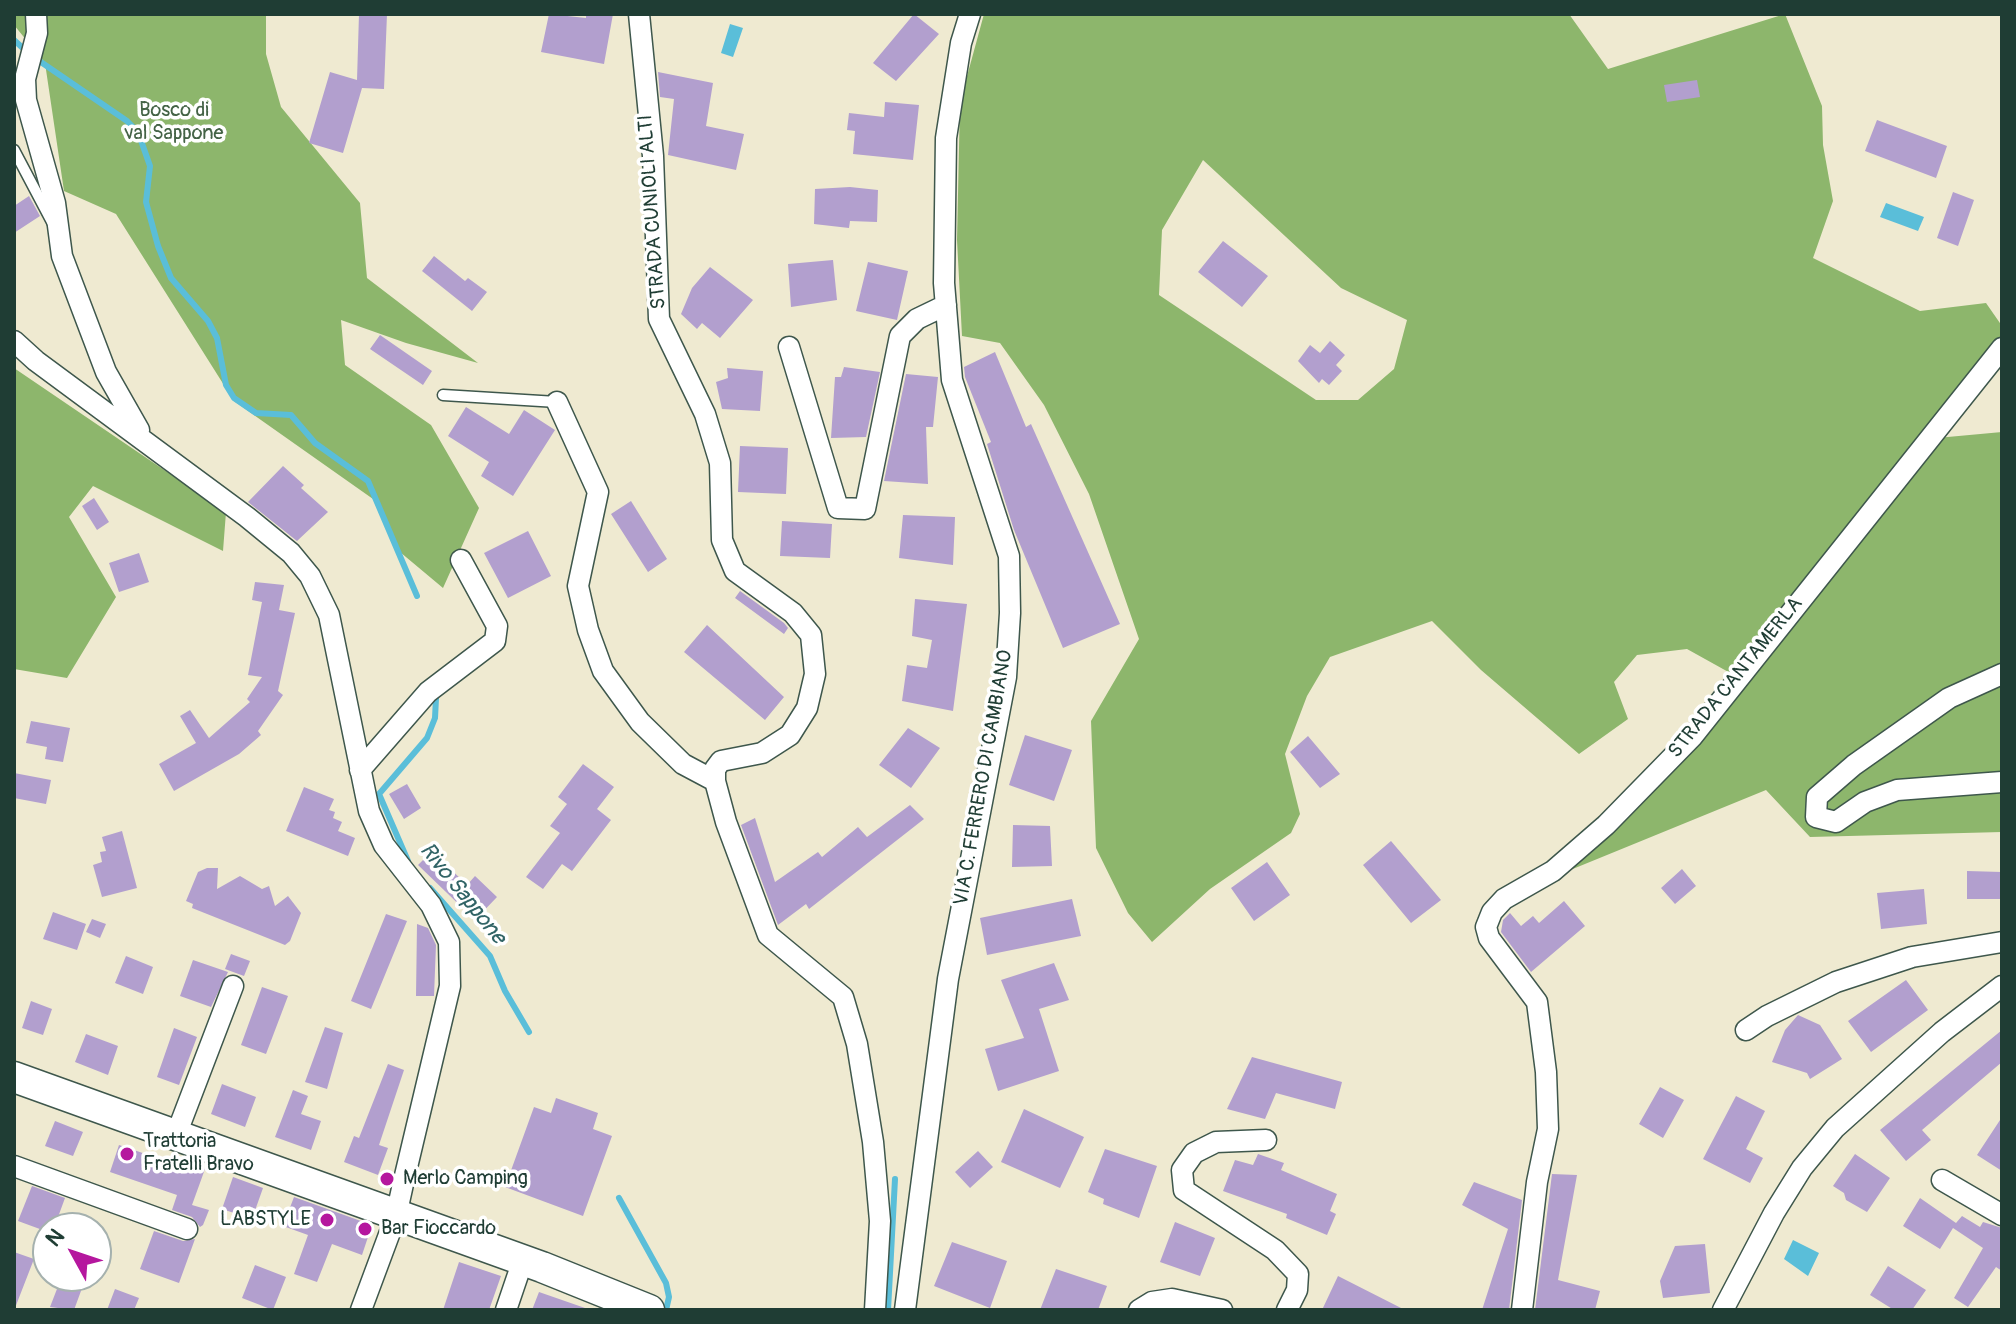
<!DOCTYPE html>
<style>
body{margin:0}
#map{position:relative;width:2016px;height:1324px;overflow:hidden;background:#efead1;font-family:Pangolin,sans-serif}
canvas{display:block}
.frame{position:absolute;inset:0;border:16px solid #1f3d34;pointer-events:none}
.north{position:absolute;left:32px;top:1212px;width:80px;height:80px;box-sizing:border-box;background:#fff;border:2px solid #a5b1ae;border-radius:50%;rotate:310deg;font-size:22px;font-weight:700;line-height:32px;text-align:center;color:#1f3d34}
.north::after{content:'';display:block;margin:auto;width:28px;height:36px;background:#b5179e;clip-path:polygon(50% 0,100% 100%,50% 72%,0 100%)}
</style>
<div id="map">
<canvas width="2016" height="1324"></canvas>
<div class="frame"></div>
<div class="north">N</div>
</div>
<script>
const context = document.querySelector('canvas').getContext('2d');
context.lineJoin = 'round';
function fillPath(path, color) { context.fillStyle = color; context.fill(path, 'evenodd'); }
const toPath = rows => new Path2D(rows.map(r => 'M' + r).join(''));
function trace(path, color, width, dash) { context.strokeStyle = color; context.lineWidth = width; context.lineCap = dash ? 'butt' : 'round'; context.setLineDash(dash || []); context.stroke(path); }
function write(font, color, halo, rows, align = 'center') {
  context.font = font + ' Pangolin,sans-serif'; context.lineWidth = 7; context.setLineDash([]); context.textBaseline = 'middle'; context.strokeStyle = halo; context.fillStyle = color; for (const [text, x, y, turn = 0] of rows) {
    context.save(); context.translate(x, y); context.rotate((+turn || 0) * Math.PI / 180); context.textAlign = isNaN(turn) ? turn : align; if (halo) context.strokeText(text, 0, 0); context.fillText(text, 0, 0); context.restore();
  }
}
const forest = toPath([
 [14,14,266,14,266,54,281,107,360,203,367,278,478,363,406,343,341,320,345,365,431,425,479,508,443,588,394,547,373,499,234,401,116,214,64,191,45,63,14,25],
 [984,14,1569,14,1608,69,1785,14,1822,106,1823,145,1833,201,1813,258,1920,311,1986,303,2002,326,2002,337,1926,439,2002,432,2002,832,1810,837,1766,790,1514,893,1632,789,1732,674,1687,649,1637,655,1614,682,1628,719,1579,754,1481,670,1432,621,1330,657,1307,696,1285,754,1300,814,1291,833,1210,889,1152,942,1128,913,1096,848,1091,721,1139,639,1089,494,1044,405,1000,343,962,336,957,240,960,102],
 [1203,160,1341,288,1407,320,1394,369,1358,400,1316,400,1159,295,1162,230],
 [14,368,226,512,223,551,93,486,69,517,116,597,67,678,14,669]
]);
const water = toPath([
 [730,24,743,28,733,57,721,53],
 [1886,203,1924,217,1918,231,1880,217],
 [1793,1240,1819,1253,1808,1276,1784,1259]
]);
const stream = toPath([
 [14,40,26,51],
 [35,58,127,121,138,132,150,166,146,202,158,246,171,278,208,321,217,338,226,385,234,398,256,413,291,415,315,443,368,481,417,596],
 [408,861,379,794,427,738,435,718,436,698],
 [430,888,490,956,505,991,529,1032],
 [619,1198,666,1283,669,1297,666,1310],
 [888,1310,895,1179]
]);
const building = toPath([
 [359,14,387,14,384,89,362,88,343,153,309,143,330,72,357,80],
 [549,14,586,18,586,14,613,14,604,64,541,52],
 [914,14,939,34,896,81,873,63],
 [658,72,713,83,706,126,744,134,736,170,668,155,674,99,660,97],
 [1697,80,1700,97,1667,102,1664,85],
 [885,102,919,105,913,160,853,154,855,131,847,130,849,113,884,117],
 [1877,120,1947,146,1936,178,1865,151],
 [850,187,878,190,877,222,850,221,849,228,814,224,815,189],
 [1953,192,1974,200,1958,246,1937,238],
 [29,196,40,216,14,233,14,206],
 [1223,241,1268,276,1242,307,1198,272],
 [434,256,465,281,468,278,487,292,472,311,422,271],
 [833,260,837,300,791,307,788,264],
 [868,262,908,271,897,320,856,311],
 [710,267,753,300,720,338,702,323,697,329,681,314,692,288],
 [380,335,432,371,423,385,370,349],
 [1330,341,1345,355,1336,365,1342,371,1329,385,1322,379,1319,383,1298,361,1310,345,1320,353],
 [995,352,1026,427,1031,424,1120,624,1063,648,1014,530,987,444,991,442,965,377,964,367],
 [844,367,880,372,866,437,831,438,835,377,841,377],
 [727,368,763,371,760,411,722,409,716,382,728,378],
 [906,374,938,377,933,427,926,427,928,484,884,481],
 [466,407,509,434,524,410,555,430,513,496,481,476,489,462,448,436],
 [740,446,788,448,786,494,738,492],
 [283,466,304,485,301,488,328,512,297,541,248,502],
 [94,498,109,522,97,530,82,506],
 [631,501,667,559,648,572,611,514],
 [903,515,955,517,953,565,899,558],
 [782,521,832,524,830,558,780,556],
 [528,531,551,576,508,598,484,553],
 [139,553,149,582,119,592,109,563],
 [255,582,284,585,279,610,295,613,278,691,283,695,258,731,261,735,239,754,174,791,159,764,196,743,180,716,190,710,209,738,250,702,247,699,262,677,248,675,262,602,252,600],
 [740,591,784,623,788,628,784,634,735,598],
 [915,599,967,604,953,711,902,701,907,665,927,668,932,640,912,636],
 [707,625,784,697,765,720,684,652],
 [31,721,70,728,63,762,45,759,47,747,26,743],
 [908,728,940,748,911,788,879,765],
 [1025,735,1072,750,1054,801,1009,785],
 [1308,736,1340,774,1320,788,1290,752],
 [583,764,614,787,597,809,611,820,572,871,562,864,543,889,526,877,560,833,550,826,567,804,558,797],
 [14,773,51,780,46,804,14,798],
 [407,784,421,808,404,819,389,794],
 [304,787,334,799,329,810,335,812,333,818,342,822,338,831,355,838,348,856,286,831],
 [910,805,924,819,809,909,806,904,778,925,741,825,755,818,775,882,818,852,822,857,858,827,867,837],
 [1013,825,1050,826,1052,866,1012,867],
 [122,831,137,888,102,897,93,865,102,862,100,852,106,851,102,837],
 [1391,841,1441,900,1411,923,1363,865],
 [432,851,467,885,475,876,497,897,475,920,418,865],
 [1267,862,1290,895,1254,921,1231,888],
 [207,868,218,868,217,889,240,876,262,889,269,886,275,906,288,896,301,913,290,941,285,945,192,908,193,904,186,901,198,872],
 [1682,869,1696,886,1675,904,1661,888],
 [1967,871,2002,872,2002,899,1967,899],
 [1924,889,1927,924,1881,929,1877,893],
 [1072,899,1081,936,987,955,980,918],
 [1564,901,1585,926,1531,972,1501,932,1503,920,1510,913,1521,926,1533,916,1539,923],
 [53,912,86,924,77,950,43,939],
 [386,914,407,921,371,1009,351,1001],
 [92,919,106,924,100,938,86,932],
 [417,924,428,928,436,945,434,996,416,996],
 [231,954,250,961,244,976,225,969],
 [126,956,153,967,143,994,115,983],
 [193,960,228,972,211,1007,180,996],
 [1054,963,1069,1000,1039,1009,1059,1071,998,1091,985,1049,1024,1038,1001,980],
 [1906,980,1928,1010,1871,1052,1848,1021],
 [262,987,288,996,266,1054,241,1045],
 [31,1001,52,1009,43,1035,22,1028],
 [1798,1015,1820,1025,1842,1059,1810,1079,1807,1073,1772,1062,1785,1030],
 [325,1027,343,1033,327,1089,305,1082],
 [174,1028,197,1037,179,1085,157,1077],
 [2002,1030,2002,1062,1922,1130,1931,1140,1906,1161,1880,1130],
 [86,1034,118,1046,108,1075,75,1062],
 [1252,1057,1342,1082,1335,1109,1276,1093,1265,1119,1227,1109],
 [388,1064,404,1070,379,1145,388,1148,378,1175,344,1162,354,1136,359,1138],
 [222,1084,256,1097,245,1127,211,1114],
 [1660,1087,1684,1100,1663,1138,1639,1124],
 [293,1090,308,1096,301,1114,321,1121,311,1150,275,1137],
 [1736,1096,1765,1111,1746,1149,1763,1158,1750,1183,1703,1159],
 [556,1098,598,1113,593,1129,612,1136,583,1216,505,1187,534,1107,551,1113],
 [1024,1109,1084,1137,1060,1188,1001,1162],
 [2002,1117,2002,1171,1977,1155],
 [55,1121,83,1132,73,1156,45,1146],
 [119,1145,187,1168,188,1164,205,1169,192,1205,209,1210,203,1225,200,1227,192,1217,172,1210,177,1195,110,1172],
 [1105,1149,1157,1166,1139,1218,1103,1204,1104,1199,1088,1192],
 [978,1151,993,1167,970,1188,955,1172],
 [1258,1154,1284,1163,1281,1170,1337,1194,1330,1211,1336,1214,1327,1235,1286,1218,1287,1214,1223,1191,1235,1160,1253,1165],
 [1855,1154,1890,1178,1867,1212,1846,1200,1844,1193,1833,1186],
 [1552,1174,1577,1175,1558,1280,1600,1291,1595,1310,1535,1310],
 [233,1177,263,1188,252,1219,222,1209],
 [1474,1182,1522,1200,1509,1310,1482,1310,1508,1229,1462,1205],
 [32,1186,65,1198,54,1228,48,1228,48,1232,18,1221],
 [294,1197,372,1225,362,1255,332,1244,317,1282,294,1274,308,1235,283,1226],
 [1920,1198,1956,1223,1962,1216,1980,1227,1983,1222,2002,1228,2002,1271,1996,1267,1968,1307,1954,1298,1983,1248,1953,1228,1940,1249,1903,1226],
 [1175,1222,1215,1238,1200,1276,1160,1262],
 [154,1231,183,1241,195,1239,179,1283,140,1269],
 [952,1242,1007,1261,990,1308,934,1286],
 [1705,1244,1710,1293,1663,1298,1660,1281,1675,1246],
 [14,1252,34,1259,15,1308,14,1308],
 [459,1262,501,1276,489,1310,443,1310],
 [255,1265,286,1277,273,1310,242,1298],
 [1888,1266,1926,1290,1912,1310,1894,1310,1870,1295],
 [1056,1269,1107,1286,1098,1310,1040,1310],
 [62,1276,85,1280,74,1310,50,1307],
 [1338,1276,1405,1310,1322,1310],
 [115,1289,139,1298,134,1310,107,1310],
 [539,1292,585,1308,585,1310,532,1310]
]);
const service = toPath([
 [14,150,52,222],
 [443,395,557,402]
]);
const minor = toPath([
 [36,14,37,33,25,79,26,100,55,203,62,256,106,372,139,430],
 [639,14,653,156,659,319,705,414,720,463,722,540,735,571,793,613,811,635,815,674,807,708,790,735,762,753,721,761,715,769,715,781,726,822,768,935,843,997,857,1044,873,1142,880,1221,875,1310],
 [14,341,36,361,247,517,291,553,310,576,329,615,369,811,384,845,431,905,449,942,450,986,403,1184,396,1216,361,1310],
 [789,347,838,508,865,509,900,336,917,319,946,305],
 [557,402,598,492,578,586,588,630,603,671,640,722,683,764,715,781],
 [2002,674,1949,698,1854,765,1817,797,1816,817,1836,822,1865,802,1897,790,2002,782],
 [360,770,428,692,495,641,497,626,461,560],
 [1746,1030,1767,1016,1836,982,1912,957,2002,942],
 [176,1135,233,986],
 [1266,1140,1216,1142,1194,1153,1182,1170,1184,1190,1275,1250,1298,1274,1297,1290,1287,1310],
 [14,1166,187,1229],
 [1942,1180,2002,1215],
 [506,1310,523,1260],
 [905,1310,948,979,1006,677,1010,613,1009,556,952,380,944,283,946,138,961,43,970,14],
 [1139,1310,1152,1302,1172,1299,1222,1310],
 [1522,1310,1537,1182,1548,1129,1546,1072,1537,1002,1489,938,1486,927,1492,912,1504,899,1553,871,1606,825,1692,737,2002,348],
 [1723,1310,1774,1213,1802,1168,1835,1128,1942,1032,2002,986]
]);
const secondary = toPath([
 [14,1077,542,1267,649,1310]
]);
const markers = [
 [127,1154,8,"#b5179e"],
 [387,1179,8,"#b5179e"],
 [327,1220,8,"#b5179e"],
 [365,1229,8,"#b5179e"]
];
const parkNames = [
 ["Bosco di",174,111],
 ["val Sappone",174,134]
];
const streetNames = [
 ["STRADA CUNIOLI ALTI",653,212,-94],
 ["STRADA CANTAMERLA",1736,678,-51],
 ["VIA C. FERRERO DI CAMBIANO",984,778,-80]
];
const poiNames = [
 ["Trattoria",143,1142],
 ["Fratelli Bravo",143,1165],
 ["Merlo Camping",403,1179],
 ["LABSTYLE",311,1220,"right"],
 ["Bar Fioccardo",381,1229]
];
const waterNames = [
 ["Rivo Sappone",462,894,51]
];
fillPath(forest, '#8db66c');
fillPath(water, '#5abed9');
trace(stream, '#5abed9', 6);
fillPath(building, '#b29fce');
trace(service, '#3e574c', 13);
trace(minor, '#3e574c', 23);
trace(secondary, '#3e574c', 33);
trace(service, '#fff', 10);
trace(minor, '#fff', 20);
trace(secondary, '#fff', 30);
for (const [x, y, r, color] of markers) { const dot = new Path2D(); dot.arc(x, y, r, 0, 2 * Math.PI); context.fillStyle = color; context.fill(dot); trace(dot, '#fff', 3); }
write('20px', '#446346', '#fff', parkNames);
write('20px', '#1f3d34', '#fff', streetNames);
write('20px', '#1f3d34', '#fff', poiNames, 'left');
write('italic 22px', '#316466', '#fff', waterNames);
</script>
